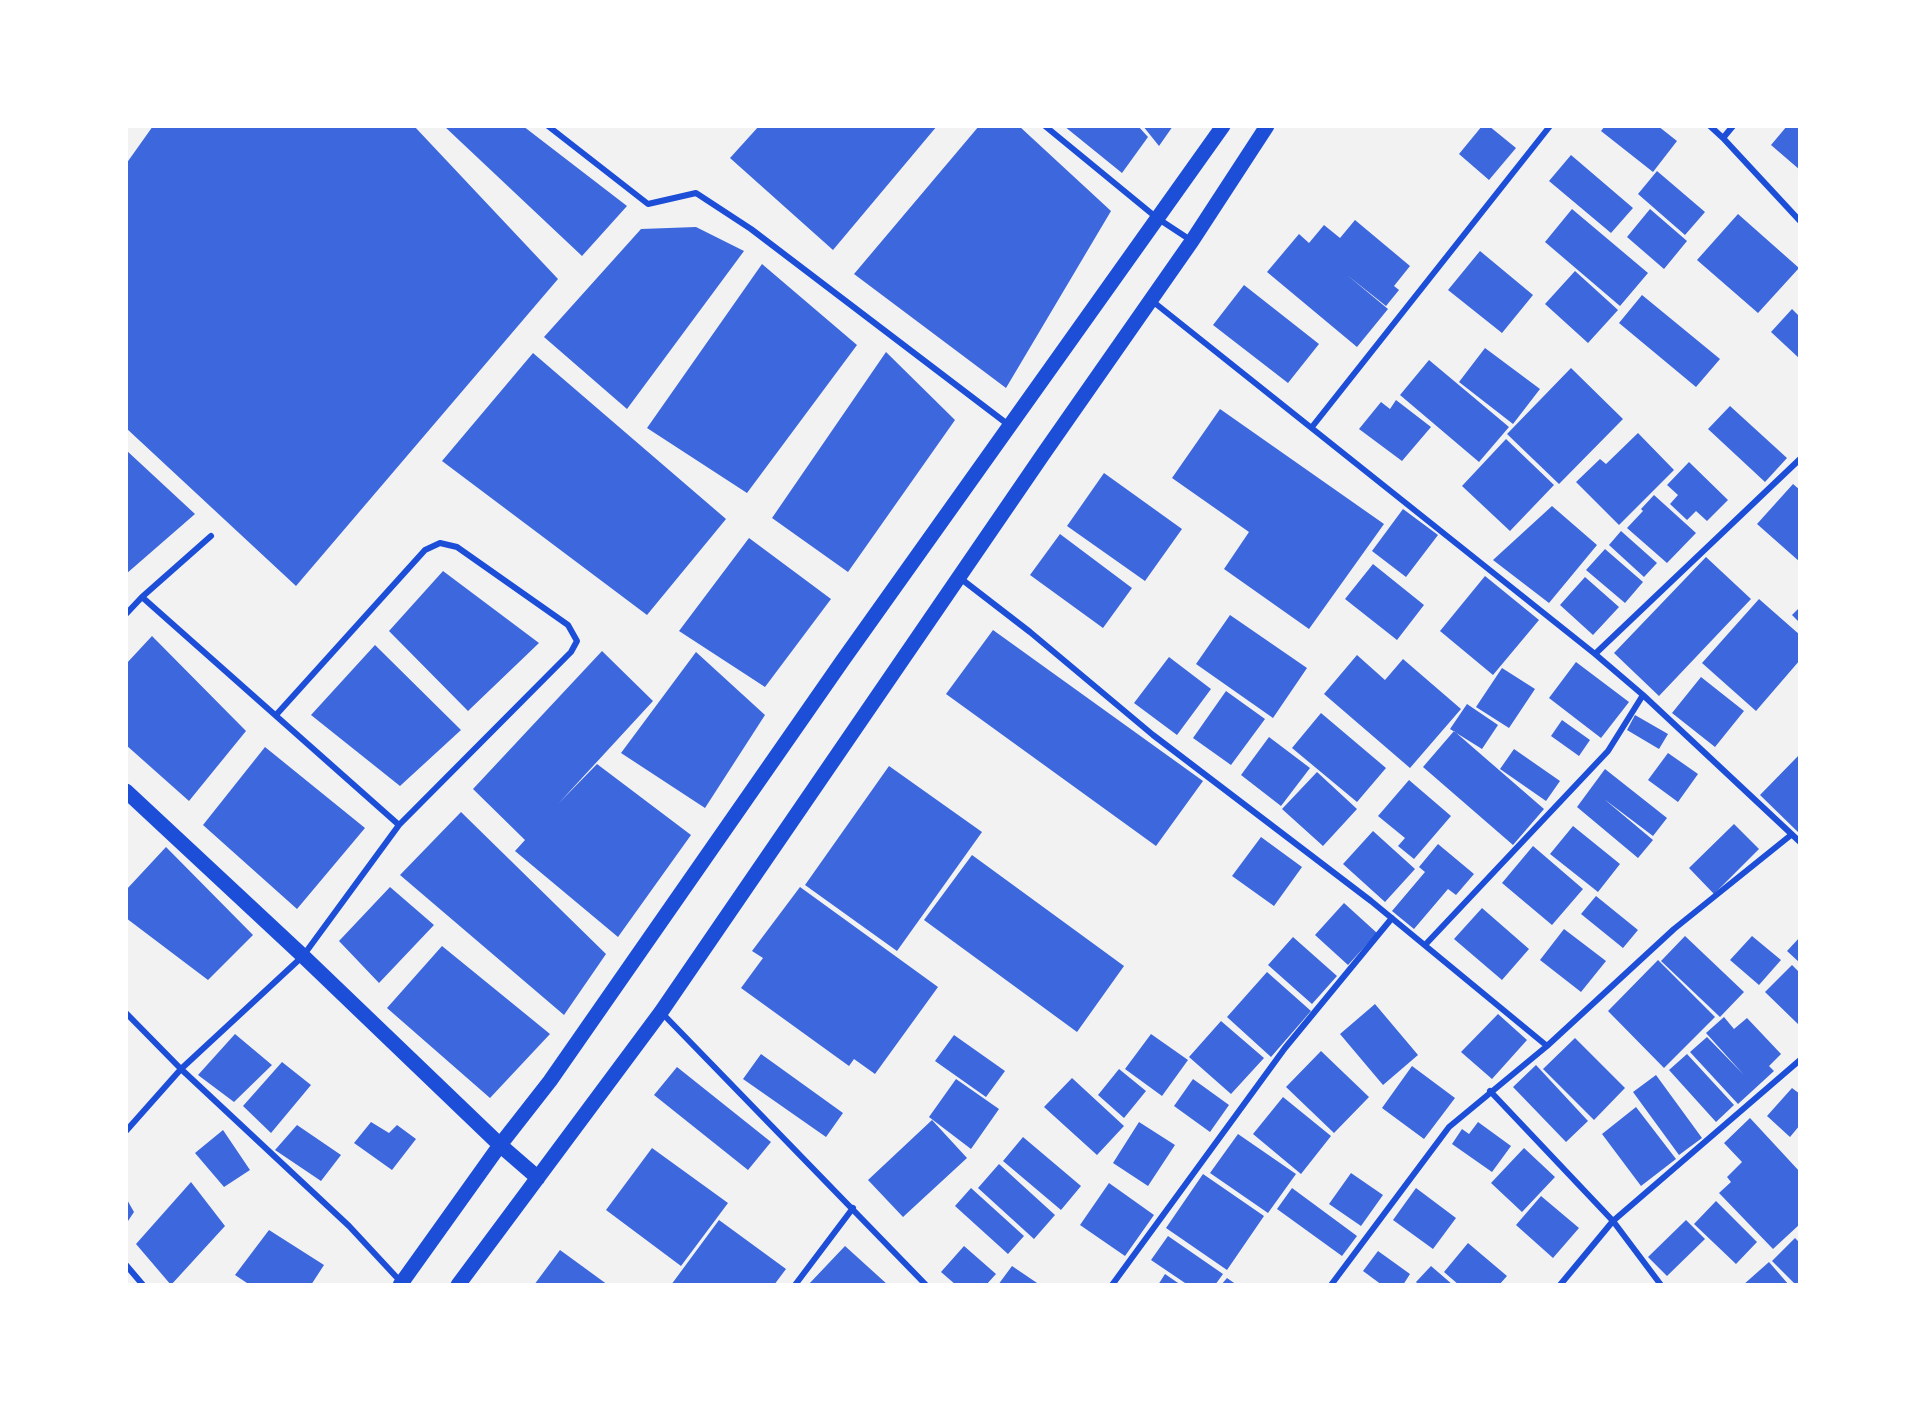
<!DOCTYPE html>
<style>
body{margin:0}
#map{position:relative;width:1926px;height:1411px;overflow:hidden;background:#f2f2f2;font-family:Figtree,sans-serif}
canvas{display:block}
.frame{position:absolute;inset:0;border:128px solid #fff;pointer-events:none}
</style>
<div id="map">
<canvas width="1926" height="1411"></canvas>
<div class="frame"></div>
</div>
<script>
const context = document.querySelector('canvas').getContext('2d');
context.lineJoin = 'round';
function fillPath(path, color) { context.fillStyle = color; context.fill(path, 'evenodd'); }
const toPath = rows => new Path2D(rows.map(r => 'M' + r).join(''));
function trace(path, color, width, dash) { context.strokeStyle = color; context.lineWidth = width; context.lineCap = dash ? 'butt' : 'round'; context.setLineDash(dash || []); context.stroke(path); }
const building = toPath([
 [153,126,414,126,558,279,296,586,126,428,126,164],
 [444,126,523,126,627,206,582,256],
 [759,126,937,126,833,250,730,158],
 [979,126,1019,126,1111,211,1006,388,854,274],
 [1064,126,1138,126,1148,137,1122,173],
 [1143,126,1173,126,1159,146],
 [1482,126,1489,126,1516,148,1489,180,1459,154],
 [1605,126,1658,126,1677,141,1653,172,1601,131],
 [1787,126,1800,126,1800,170,1771,145],
 [1571,155,1633,208,1611,233,1549,181],
 [1657,171,1705,212,1685,235,1638,194],
 [1572,209,1648,273,1620,306,1545,242],
 [1650,209,1687,241,1664,269,1627,237],
 [1738,214,1799,268,1758,313,1697,260],
 [1355,220,1410,266,1394,286,1399,290,1386,306,1347,275,1388,309,1357,347,1267,272,1299,234,1309,243,1324,225,1340,238],
 [696,227,744,251,627,409,544,337,641,229],
 [1480,251,1533,295,1502,333,1448,290],
 [762,264,857,345,747,493,647,428],
 [1575,271,1618,310,1588,343,1545,304],
 [1244,285,1319,344,1288,383,1213,325],
 [1642,295,1720,359,1696,387,1619,323],
 [1792,309,1800,317,1800,359,1771,332],
 [1485,348,1540,389,1513,424,1459,382],
 [886,352,955,420,848,572,772,518],
 [533,353,726,519,647,615,442,461],
 [1429,360,1509,427,1479,462,1400,395],
 [1571,368,1623,419,1559,484,1507,434],
 [1396,400,1431,427,1402,461,1359,429,1381,402,1390,409],
 [1730,406,1787,458,1765,482,1708,429],
 [1220,409,1384,524,1309,629,1224,569,1249,532,1172,478],
 [1638,433,1674,470,1619,525,1576,482,1600,459,1606,464],
 [1506,439,1554,485,1510,531,1462,486],
 [126,450,195,514,126,574],
 [1689,462,1728,500,1707,521,1696,511,1687,520,1670,504,1678,495,1667,485],
 [1104,473,1182,529,1145,581,1067,526],
 [1793,484,1800,490,1800,562,1757,524],
 [1654,495,1696,533,1667,563,1627,528,1643,511,1641,509],
 [1552,506,1597,545,1549,603,1493,560],
 [1403,509,1438,535,1406,577,1372,551],
 [1621,531,1657,563,1644,577,1609,545],
 [1060,534,1132,588,1103,628,1030,575],
 [749,538,831,599,765,687,679,631],
 [1605,549,1643,582,1625,603,1586,570],
 [1706,557,1751,599,1659,696,1614,653],
 [1373,564,1424,605,1397,640,1345,599],
 [443,571,539,643,468,711,389,631],
 [1485,576,1539,620,1493,675,1440,631],
 [1585,577,1619,607,1593,635,1560,605],
 [1759,599,1800,635,1800,660,1756,711,1702,663],
 [1800,607,1800,623,1792,615],
 [1230,615,1307,668,1273,718,1196,664],
 [993,630,1203,781,1156,846,946,694],
 [152,636,246,731,189,801,126,745,126,664],
 [375,645,461,730,400,786,311,715],
 [602,651,653,701,558,804,597,764,691,835,618,937,515,851,525,840,473,789],
 [696,652,765,715,705,808,621,753],
 [1357,655,1385,680,1403,659,1461,709,1410,768,1324,694],
 [1169,657,1211,689,1177,735,1134,703],
 [1576,662,1629,702,1601,738,1549,698],
 [1502,668,1535,689,1509,728,1476,707],
 [1701,677,1744,711,1715,747,1672,713],
 [1226,691,1265,719,1231,765,1193,738],
 [1467,704,1498,725,1482,749,1450,729],
 [1321,713,1386,768,1357,802,1292,748],
 [1635,715,1668,734,1659,749,1627,730],
 [1562,720,1590,740,1579,756,1551,736],
 [1454,731,1544,809,1513,845,1423,767],
 [1269,737,1310,768,1281,806,1241,775],
 [265,747,365,828,297,909,203,825],
 [1514,749,1560,781,1546,801,1500,769],
 [1668,753,1698,774,1678,802,1648,780],
 [1800,754,1800,834,1760,795],
 [889,766,982,832,897,951,805,885],
 [1605,769,1667,818,1653,836,1604,799,1653,840,1638,858,1577,807],
 [1317,772,1357,809,1323,846,1282,809],
 [1409,780,1451,816,1414,859,1398,846,1405,838,1378,816],
 [461,812,606,954,564,1015,400,875],
 [1734,824,1759,849,1714,894,1689,868],
 [1573,826,1620,864,1598,892,1550,854],
 [1373,831,1415,869,1385,902,1343,864],
 [1261,837,1302,867,1274,906,1232,876],
 [1438,844,1474,874,1456,895,1448,889,1414,929,1392,911,1425,872,1419,867],
 [1533,846,1583,889,1552,925,1502,883],
 [166,847,253,935,208,980,126,918,126,890],
 [972,855,1124,966,1077,1032,924,920],
 [390,887,434,925,379,983,339,941],
 [800,887,938,987,875,1074,854,1059,849,1066,741,988,763,958,752,951],
 [1596,896,1638,930,1623,948,1581,914],
 [1344,903,1377,933,1348,965,1315,935],
 [1482,908,1529,949,1502,980,1454,939],
 [1564,929,1606,961,1581,992,1540,960],
 [1685,936,1744,992,1720,1017,1661,961],
 [1752,936,1781,960,1759,985,1730,960],
 [1293,937,1337,976,1312,1004,1268,965],
 [1800,937,1800,963,1787,951],
 [442,946,550,1034,490,1098,387,1008],
 [1658,960,1715,1017,1664,1068,1608,1011],
 [1792,965,1800,973,1800,1026,1765,992],
 [1267,972,1311,1011,1271,1057,1227,1017],
 [1375,1004,1418,1055,1383,1085,1340,1034],
 [1498,1014,1527,1040,1492,1079,1461,1052],
 [1724,1017,1734,1029,1747,1018,1781,1054,1769,1066,1774,1071,1738,1104,1690,1052,1707,1037,1744,1075,1706,1033],
 [1221,1021,1264,1058,1231,1094,1189,1057],
 [235,1034,272,1065,234,1102,198,1075],
 [1151,1034,1188,1060,1162,1096,1125,1069],
 [954,1035,1005,1071,986,1097,935,1061],
 [1575,1038,1625,1088,1594,1120,1543,1069],
 [1321,1051,1369,1097,1334,1133,1286,1087],
 [761,1054,843,1113,826,1137,743,1079],
 [1687,1054,1734,1105,1716,1122,1669,1070],
 [282,1062,311,1085,271,1133,243,1106],
 [1536,1065,1588,1121,1566,1142,1513,1087],
 [1412,1066,1455,1098,1424,1139,1382,1108],
 [677,1067,771,1142,748,1170,654,1095],
 [1119,1069,1146,1091,1124,1118,1098,1095],
 [1656,1075,1702,1138,1679,1155,1633,1092],
 [1072,1078,1124,1126,1097,1155,1044,1107],
 [956,1079,999,1109,971,1149,929,1117],
 [1193,1079,1229,1105,1210,1132,1174,1106],
 [1792,1088,1800,1094,1800,1125,1790,1137,1767,1116],
 [1283,1097,1331,1136,1301,1174,1253,1134],
 [1636,1107,1676,1159,1641,1186,1602,1134],
 [1750,1118,1800,1172,1800,1224,1773,1249,1719,1193,1731,1182,1727,1177,1742,1162,1724,1143],
 [932,1120,967,1158,903,1217,868,1180],
 [371,1122,389,1133,397,1125,416,1139,392,1170,354,1143],
 [1139,1122,1175,1145,1148,1186,1113,1163],
 [1478,1122,1511,1146,1492,1172,1452,1144,1462,1129,1469,1134],
 [297,1125,341,1155,321,1181,275,1150],
 [223,1130,250,1170,224,1187,195,1153],
 [1238,1134,1296,1174,1268,1213,1210,1173],
 [1023,1137,1081,1186,1061,1210,1003,1161],
 [652,1148,728,1203,681,1266,606,1210],
 [1524,1148,1555,1177,1522,1212,1491,1183],
 [999,1164,1055,1215,1034,1239,978,1188],
 [1351,1173,1383,1195,1361,1226,1329,1204],
 [1203,1174,1264,1216,1227,1270,1166,1228],
 [191,1182,225,1226,171,1285,136,1244],
 [1109,1183,1154,1215,1125,1256,1080,1225],
 [971,1188,1024,1236,1008,1254,955,1206],
 [1292,1188,1357,1236,1342,1256,1277,1209],
 [1416,1188,1456,1218,1433,1249,1393,1220],
 [1541,1196,1579,1228,1553,1258,1516,1225],
 [126,1198,134,1212,126,1224],
 [1716,1201,1757,1242,1736,1264,1694,1224],
 [719,1220,786,1269,774,1285,671,1285],
 [1686,1220,1705,1239,1667,1276,1648,1257],
 [269,1230,324,1265,311,1285,250,1285,235,1275],
 [1168,1236,1223,1274,1215,1285,1188,1285,1151,1260],
 [1795,1238,1800,1243,1800,1285,1796,1285,1772,1261],
 [1468,1243,1507,1276,1499,1285,1459,1285,1444,1272],
 [845,1246,888,1285,808,1285],
 [964,1246,996,1274,986,1285,956,1285,941,1272],
 [560,1250,608,1285,534,1285],
 [1378,1251,1410,1274,1403,1285,1382,1285,1363,1271],
 [1769,1262,1789,1285,1743,1285],
 [1012,1266,1040,1285,998,1285],
 [1431,1266,1453,1285,1419,1285,1416,1282],
 [1165,1274,1181,1285,1158,1285],
 [1227,1278,1237,1285,1221,1285]
]);
const minor = toPath([
 [548,126,648,204,696,193,751,229,1010,426],
 [1045,126,1157,218,1192,241],
 [1710,126,1723,138,1733,126],
 [1723,138,1800,221],
 [1151,300,1595,654,1643,695,1800,842],
 [1312,427,1550,126],
 [960,578,1030,632,1153,735,1371,901,1547,1046,1674,929,1791,835],
 [142,597,399,825],
 [126,614,142,597,211,536],
 [1595,654,1800,459],
 [1425,945,1608,751,1643,695],
 [661,1012,926,1285],
 [126,1013,181,1069,349,1226,401,1282],
 [1490,1091,1613,1221,1661,1285],
 [126,1131,181,1069,303,956,399,825,571,652,577,641,568,625,457,547,440,543,425,550,276,715],
 [126,1265,143,1285],
 [795,1285,853,1208],
 [1112,1285,1285,1048,1392,918],
 [1331,1285,1449,1127,1547,1046],
 [1560,1285,1613,1221,1800,1060]
]);
const primary = toPath([
 [126,791,303,956,500,1145,538,1178],
 [400,1285,500,1145,550,1081,843,660,1223,126],
 [458,1285,661,1012,1044,453,1192,241,1267,126]
]);
fillPath(building, '#3d67dc');
trace(minor, '#1d4ed8', 6);
trace(primary, '#1d4ed8', 15);
</script>
